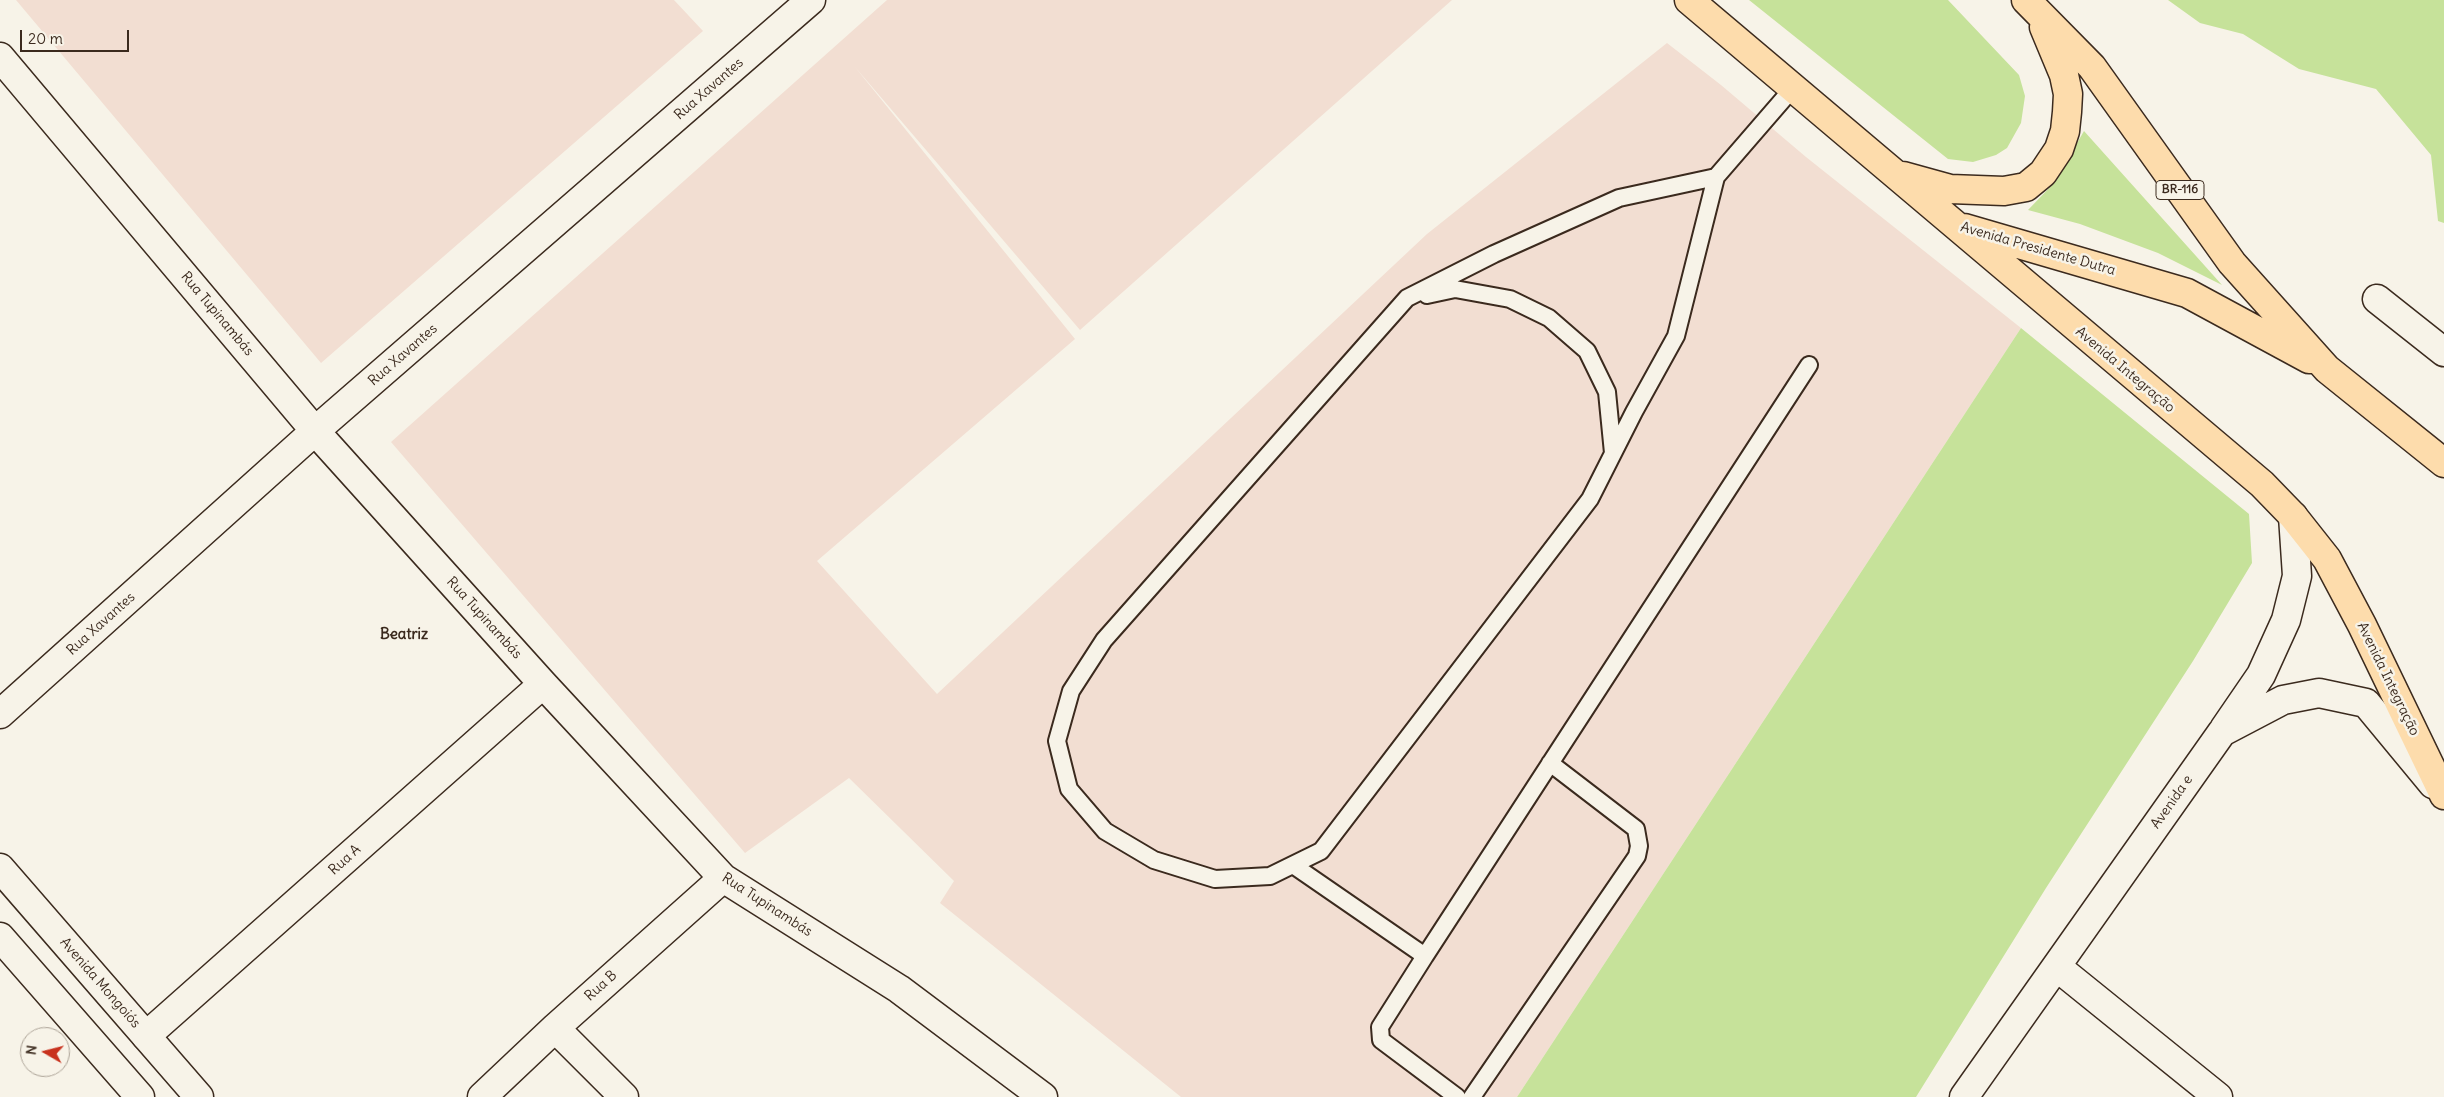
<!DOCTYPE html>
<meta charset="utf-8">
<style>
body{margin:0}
#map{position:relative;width:2444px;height:1097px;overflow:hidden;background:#f7f3e8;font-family:Delius,sans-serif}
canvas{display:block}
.north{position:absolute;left:20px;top:1027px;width:50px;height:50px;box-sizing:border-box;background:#f7f3e8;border:1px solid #aca397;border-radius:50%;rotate:278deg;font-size:14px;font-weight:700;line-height:20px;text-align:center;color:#3b2a1e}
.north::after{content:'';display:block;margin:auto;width:18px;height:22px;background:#c8321e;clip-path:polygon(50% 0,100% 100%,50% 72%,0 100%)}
.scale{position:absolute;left:20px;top:30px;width:109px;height:22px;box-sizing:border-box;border:2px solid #3b2a1e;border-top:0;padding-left:6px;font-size:15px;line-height:18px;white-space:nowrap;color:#3b2a1e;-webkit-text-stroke:4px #f7f3e8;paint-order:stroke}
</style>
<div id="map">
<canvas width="2444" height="1097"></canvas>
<div class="north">N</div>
<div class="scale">20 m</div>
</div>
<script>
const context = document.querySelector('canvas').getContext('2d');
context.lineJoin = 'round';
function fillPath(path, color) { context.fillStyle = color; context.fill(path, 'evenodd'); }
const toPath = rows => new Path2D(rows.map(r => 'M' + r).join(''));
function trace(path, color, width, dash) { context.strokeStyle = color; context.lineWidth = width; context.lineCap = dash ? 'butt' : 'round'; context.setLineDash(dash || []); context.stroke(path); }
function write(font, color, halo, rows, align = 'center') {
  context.font = font + ' Delius,sans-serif'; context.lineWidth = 5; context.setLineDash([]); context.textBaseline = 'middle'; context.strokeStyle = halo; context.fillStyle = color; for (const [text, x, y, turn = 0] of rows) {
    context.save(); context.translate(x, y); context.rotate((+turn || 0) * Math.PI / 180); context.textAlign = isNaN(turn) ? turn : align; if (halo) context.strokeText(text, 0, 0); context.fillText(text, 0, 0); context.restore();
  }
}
const built = toPath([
 [16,0,674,0,703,31,321,363],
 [887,0,1452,0,1080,330,855,67,1075,339,817,561,937,694,1427,234,1667,43,1721,85,1806,157,2021,328,1517,1097,1181,1097,940,903,954,881,849,778,745,853,391,442]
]);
const green = toPath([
 [1749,0,1948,0,2019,75,2025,96,2021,123,2007,148,1996,155,1973,162,1948,159],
 [2168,0,2444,0,2444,223,2438,221,2431,155,2376,89,2299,69,2243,34,2200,23],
 [2084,131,2222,285,2158,253,2080,224,2028,210,2054,183],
 [2021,328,2249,514,2252,563,2193,661,2046,888,1916,1097,1517,1097]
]);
const service = toPath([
 [1716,177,1619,198,1494,254,1407,298,1104,640,1071,691,1057,741,1069,789,1105,831,1154,860,1215,879,1270,876,1321,851,1590,499,1634,412,1676,336,1716,177,1793,88],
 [1427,295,1455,289,1510,299,1549,318,1587,351,1607,392,1613,453],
 [1293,865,1425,956,1809,365],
 [1425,956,1380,1027,1381,1040,1457,1097],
 [1472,1097,1637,856,1639,846,1636,829,1550,763]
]);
const minor = toPath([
 [0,57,315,431,543,684,723,878,899,989,1043,1097],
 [2377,299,2444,352],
 [0,714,315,431,811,0],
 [2224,729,2261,675,2286,620,2297,576,2293,516],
 [2057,967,2218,1097],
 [555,1028,624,1097],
 [146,1036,543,684],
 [482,1097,555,1028,723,878],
 [1964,1097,2222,732,2283,700,2319,693,2366,703,2433,784]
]);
const tertiary = toPath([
 [0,868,199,1097],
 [0,937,140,1097]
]);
const trunk = toPath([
 [1689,0,2262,484,2293,516,2327,559,2362,625,2444,795],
 [2026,0,2092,67,2232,263,2327,369,2444,463],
 [1903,176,1950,189,2004,191,2026,187,2043,173,2059,149,2065,131,2067,112,2068,94,2064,75,2044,27],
 [1964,228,2187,293,2309,359]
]);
const shields = [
 [2180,190,48]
];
const shieldNames = [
 ["BR-116",2180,190]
];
const streetNames = [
 ["Rua Xavantes",709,89,-41],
 ["Avenida Presidente Dutra",2038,249,16],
 ["Rua Tupinambás",217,314,50],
 ["Rua Xavantes",403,355,-41],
 ["Avenida Integração",2125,370,40],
 ["Rua Tupinambás",484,618,48],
 ["Rua Xavantes",101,624,-42],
 ["Avenida Integração",2388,679,64],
 ["Avenida e",2172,802,-55],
 ["Rua A",345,860,-42],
 ["Rua Tupinambás",767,905,33],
 ["Avenida Mongoiós",100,983,49],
 ["Rua B",601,986,-42]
];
const neighbourhoodNames = [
 ["Beatriz",404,635]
];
fillPath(built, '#f2ded2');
fillPath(green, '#c6e29a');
trace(service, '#3b2a1e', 20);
trace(minor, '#3b2a1e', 31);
trace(tertiary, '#3b2a1e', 31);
trace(trunk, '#3b2a1e', 31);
trace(service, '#f7f3e8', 16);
trace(minor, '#f7f3e8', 28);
trace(tertiary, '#f7f3e8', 28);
trace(trunk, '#fddcac', 28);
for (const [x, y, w] of shields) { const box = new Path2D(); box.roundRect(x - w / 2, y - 9.5, w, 19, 4); context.fillStyle = '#f7f3e8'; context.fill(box); trace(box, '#3b2a1e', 1); }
write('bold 12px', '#3b2a1e', null, shieldNames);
write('14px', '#3b2a1e', '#f7f3e8', streetNames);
write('bold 15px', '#3b2a1e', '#f7f3e8', neighbourhoodNames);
</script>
